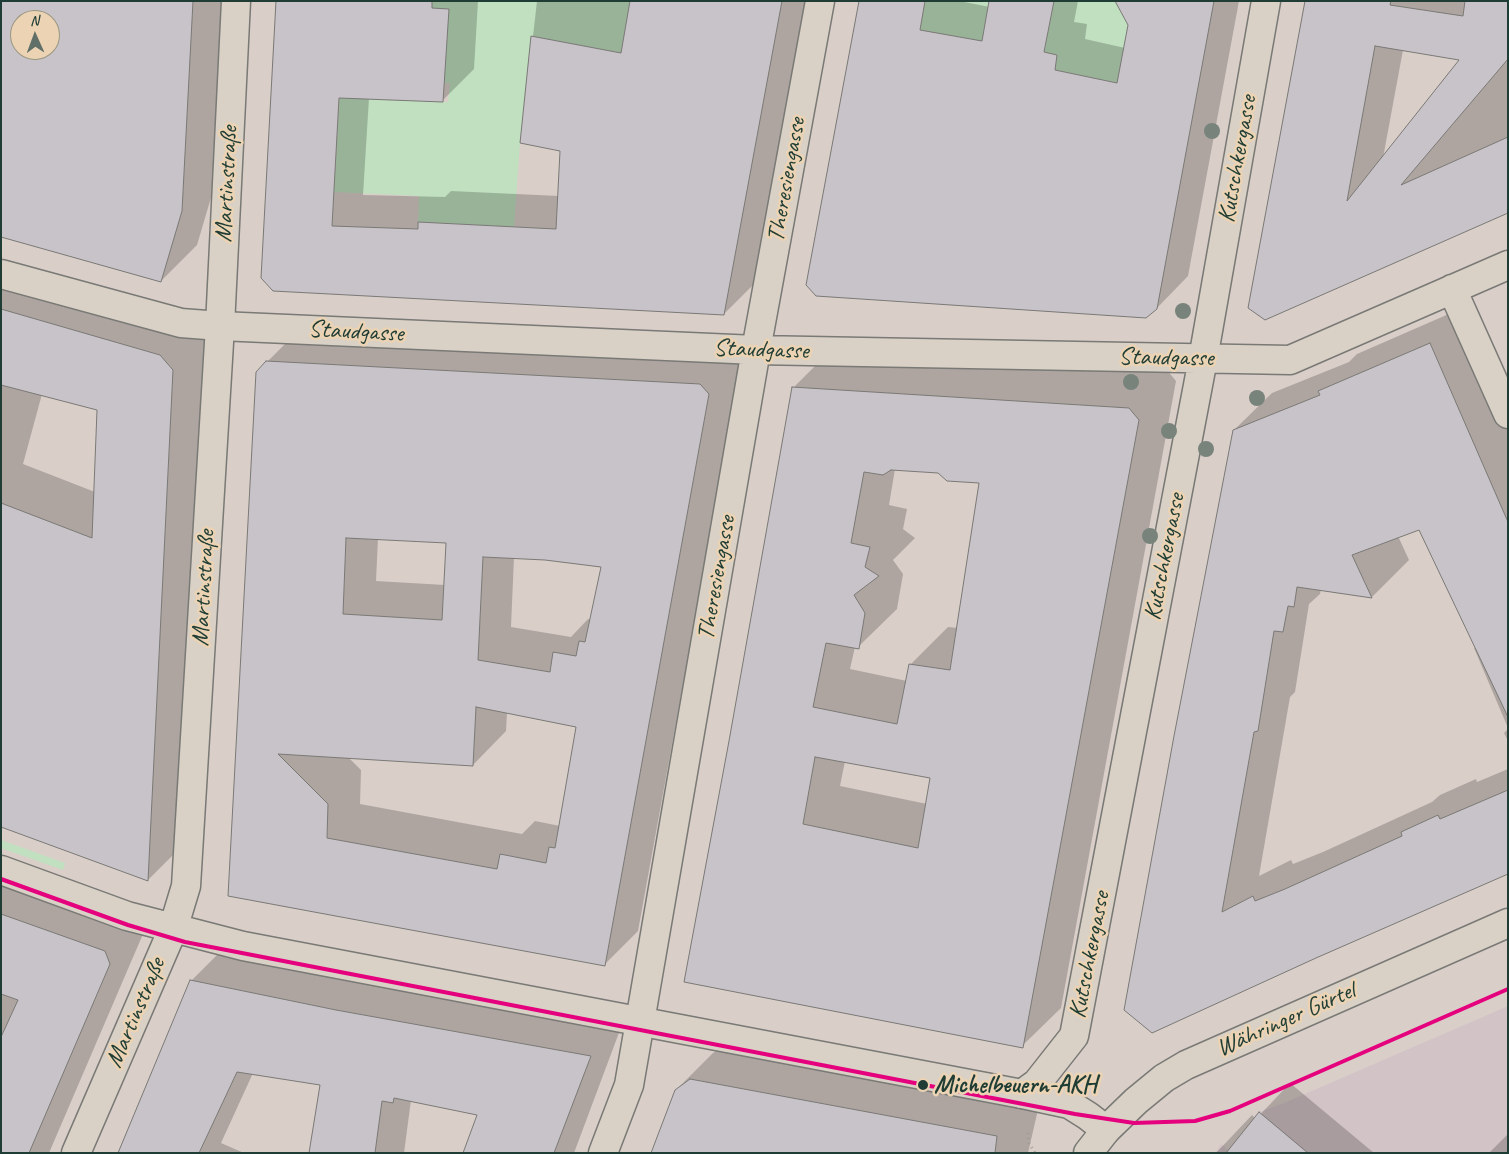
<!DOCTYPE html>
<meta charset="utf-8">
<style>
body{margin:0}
#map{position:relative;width:1509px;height:1154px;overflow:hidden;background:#dacec9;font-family:Caveat,sans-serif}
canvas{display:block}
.frame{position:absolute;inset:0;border:2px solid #1f3d34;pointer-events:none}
.north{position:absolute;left:10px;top:10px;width:50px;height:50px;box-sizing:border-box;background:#ebd3b3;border:1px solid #999780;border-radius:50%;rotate:358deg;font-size:14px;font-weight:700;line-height:20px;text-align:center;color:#1f3d34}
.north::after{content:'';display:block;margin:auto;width:18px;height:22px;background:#607068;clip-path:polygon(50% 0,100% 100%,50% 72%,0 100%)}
</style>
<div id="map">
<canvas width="1509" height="1154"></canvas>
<div class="frame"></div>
<div class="north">N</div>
</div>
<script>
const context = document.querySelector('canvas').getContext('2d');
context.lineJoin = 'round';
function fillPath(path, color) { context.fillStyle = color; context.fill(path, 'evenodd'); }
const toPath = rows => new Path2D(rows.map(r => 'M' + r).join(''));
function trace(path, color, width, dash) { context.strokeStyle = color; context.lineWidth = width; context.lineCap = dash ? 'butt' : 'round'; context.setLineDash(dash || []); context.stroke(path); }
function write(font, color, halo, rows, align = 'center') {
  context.font = font + ' Caveat,sans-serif'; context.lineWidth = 5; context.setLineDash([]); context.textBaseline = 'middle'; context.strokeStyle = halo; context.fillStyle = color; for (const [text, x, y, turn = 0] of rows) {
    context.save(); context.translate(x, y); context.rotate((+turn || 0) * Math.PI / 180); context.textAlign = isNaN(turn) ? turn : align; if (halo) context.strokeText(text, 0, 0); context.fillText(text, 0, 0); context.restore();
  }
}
const built = toPath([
 [1508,1006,1508,1153,1215,1153,1221,1144,1228,1150,1259,1112,1284,1103]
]);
const green = toPath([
 [432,1,630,1,621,53,531,37,520,143,514,227,418,222,419,196,334,192,343,41,432,9],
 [362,73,431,83,450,83,448,102,362,99],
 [925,1,989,1,982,41,920,30],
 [1054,1,1130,1,1124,5,1123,16,1128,25,1121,62,1127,85,1055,70,1057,55,1044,52],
 [1,840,65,863,63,870,1,848]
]);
const shadow = toPath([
 [1,1,227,1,218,174,197,245,161,281,1,236],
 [20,20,50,20,50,50,20,50],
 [278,1,478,1,474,69,442,101,369,98,363,195,445,197,451,191,559,196,561,150,521,142,537,1,808,1,756,282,724,314,274,290],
 [860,1,959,1,990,7,991,1,1078,1,1074,22,1087,24,1085,39,1125,48,1129,25,1128,1,1239,1,1188,276,1157,308],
 [1307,1,1508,1,1508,211,1265,319],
 [1403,50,1461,59,1383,158],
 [1,266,207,335,182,846,148,880,1,825],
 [42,394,99,409,95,492,23,464],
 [1467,306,1508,399,1508,728,1474,648,1476,647,1420,528,1398,536,1409,560,1372,597,1321,589,1320,594,1309,604,1295,692,1290,697,1259,876,1291,860,1293,864,1323,852,1432,802,1440,795,1476,779,1477,782,1508,769,1508,872,1315,957,1152,1032,1234,430,1272,393,1349,362,1357,354],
 [301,328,742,360,638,931,604,965,229,895,267,362],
 [378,538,447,542,445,585,376,581],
 [514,557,603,565,591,620,588,619,571,637,511,627],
 [507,712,578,726,560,826,535,821,522,834,360,804,361,770,348,757,473,765,506,731],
 [831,350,1167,370,1176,381,1061,1008,1022,1046,685,981,730,741,793,388],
 [895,469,939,472,980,481,958,628,948,627,910,665,907,681,850,669,855,647,858,647,897,609,903,574,893,560,915,538,903,529,907,509,889,505],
 [845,761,931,777,927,804,840,786],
 [1508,729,1508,741,1504,733],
 [1,865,146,927,49,1153,1,1153],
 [225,947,623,1022,574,1153,464,1153,479,1114,411,1100,404,1153,311,1153,322,1084,253,1073,221,1143,244,1153,118,1153,191,981],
 [728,1043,1040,1101,1028,1153,653,1153,676,1090,713,1053],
 [1290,1083,1374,1153,1216,1153,1252,1115,1256,1119],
 [1508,1134,1508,1153,1489,1153]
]);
const building = toPath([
 [1,1,193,1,182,211,161,282,1,237,1,1],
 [20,20,50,20,50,50,20,50,20,20],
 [276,1,432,1,432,8,449,9,443,102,339,98,332,226,418,229,418,222,556,229,560,151,520,143,531,36,621,53,630,1,782,1,724,315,273,291,261,278,276,1],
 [859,1,925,1,920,30,982,41,989,1,1054,1,1044,52,1057,55,1055,70,1117,83,1128,25,1115,1,1214,1,1157,309,1146,318,816,296,806,285,859,1],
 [1305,1,1391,1,1390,5,1463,16,1465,1,1508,1,1508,59,1401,185,1508,137,1508,213,1265,320,1248,308,1305,1],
 [1375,46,1459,60,1347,201,1375,46],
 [1,309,160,355,173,370,148,881,1,827,1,503,92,538,97,410,1,385,1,309],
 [1430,343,1508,522,1508,717,1419,530,1352,555,1372,598,1297,587,1294,607,1288,606,1283,632,1274,631,1258,731,1254,732,1222,912,1253,896,1255,901,1285,889,1402,836,1401,832,1438,815,1440,819,1508,790,1508,874,1316,958,1152,1033,1124,1010,1174,736,1233,430,1320,395,1318,391,1430,343],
 [266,361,700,384,709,394,605,966,228,896,256,372,266,361],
 [346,538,446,543,442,620,343,614,346,538],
 [483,557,545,560,601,567,585,642,579,641,576,656,553,652,550,672,478,660,483,557],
 [476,707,576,727,555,848,549,847,546,863,500,854,497,869,327,838,328,804,278,754,473,766,476,707],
 [792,387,1129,408,1139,420,1023,1048,684,982,729,741,792,387],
 [891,470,938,473,947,481,979,483,950,670,909,664,897,724,813,707,826,643,859,649,865,613,854,595,879,576,865,567,870,547,851,543,864,472,883,475,891,470],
 [815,757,930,778,918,848,803,824,815,757],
 [1,914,105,951,110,964,29,1153,1,1153,1,1037,18,1000,1,994,1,914],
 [190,980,336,1010,591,1056,554,1153,463,1153,477,1115,394,1098,393,1103,382,1101,375,1153,309,1153,320,1085,237,1072,199,1153,118,1153,190,980],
 [690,1079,997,1136,995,1153,651,1153,675,1090,690,1079],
 [1259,1112,1308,1153,1226,1153,1259,1112]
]);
const path = toPath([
 [1028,1133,1029,1143,1035,1153]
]);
const minor = toPath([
 [1,274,181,323,220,326,756,350,1290,360,1508,265],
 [1452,289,1508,414],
 [1022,1094,1037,1083,1074,1036,1203,359,1266,1],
 [603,1153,629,1085,756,350,820,1]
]);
const tertiary = toPath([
 [1,870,127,916,243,946,1022,1094,1069,1104,1088,1116,1106,1130],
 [76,1153,173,929,186,886,220,326,236,1]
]);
const primary = toPath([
 [1088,1153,1106,1130,1136,1101,1164,1078,1186,1065,1508,923]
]);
const tram1 = toPath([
 [1,879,128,925,185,942,1075,1114,1134,1123,1195,1121,1230,1111,1508,989]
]);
const trees = [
 [1212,131],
 [1183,311],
 [1131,382],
 [1257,398],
 [1169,431],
 [1206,449],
 [1150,536]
];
const markers = [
 [923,1085,6,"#1f3d34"]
];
const streetNames = [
 ["Kutschkergasse",1238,159,-80],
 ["Theresiengasse",787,180,-80],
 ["Martinstraße",227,184,-87],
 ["Staudgasse",356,332,3],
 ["Staudgasse",761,350,2],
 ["Staudgasse",1166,358,1],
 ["Kutschkergasse",1165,557,-79],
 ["Theresiengasse",717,578,-80],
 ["Martinstraße",204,588,-87],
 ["Kutschkergasse",1090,955,-79],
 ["Martinstraße",136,1013,-67],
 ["Währinger Gürtel",1286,1020,-24]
];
const stopNames = [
 ["Michelbeuern-AKH",934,1085]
];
fillPath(built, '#d2c3c6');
fillPath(green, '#c0e0c0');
fillPath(shadow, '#0003');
fillPath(building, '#c8c2c9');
trace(building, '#797975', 1);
trace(minor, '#797975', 31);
trace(tertiary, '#797975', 31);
trace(primary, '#797975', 31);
trace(path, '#9c9992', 3, [1, 4]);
trace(minor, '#d9d0c6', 28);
trace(tertiary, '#d9d0c6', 28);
trace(primary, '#d9d0c6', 28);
trace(tram1, '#e5007d', 4);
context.fillStyle = '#77837b';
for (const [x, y] of trees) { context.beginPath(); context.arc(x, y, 8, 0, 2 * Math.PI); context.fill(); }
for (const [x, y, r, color] of markers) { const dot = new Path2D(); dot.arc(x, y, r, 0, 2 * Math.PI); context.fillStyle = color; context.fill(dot); trace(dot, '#ebd3b3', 2); }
write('25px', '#1f3d34', '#ebd3b3', streetNames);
write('bold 25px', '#1f3d34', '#ebd3b3', stopNames, 'left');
</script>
